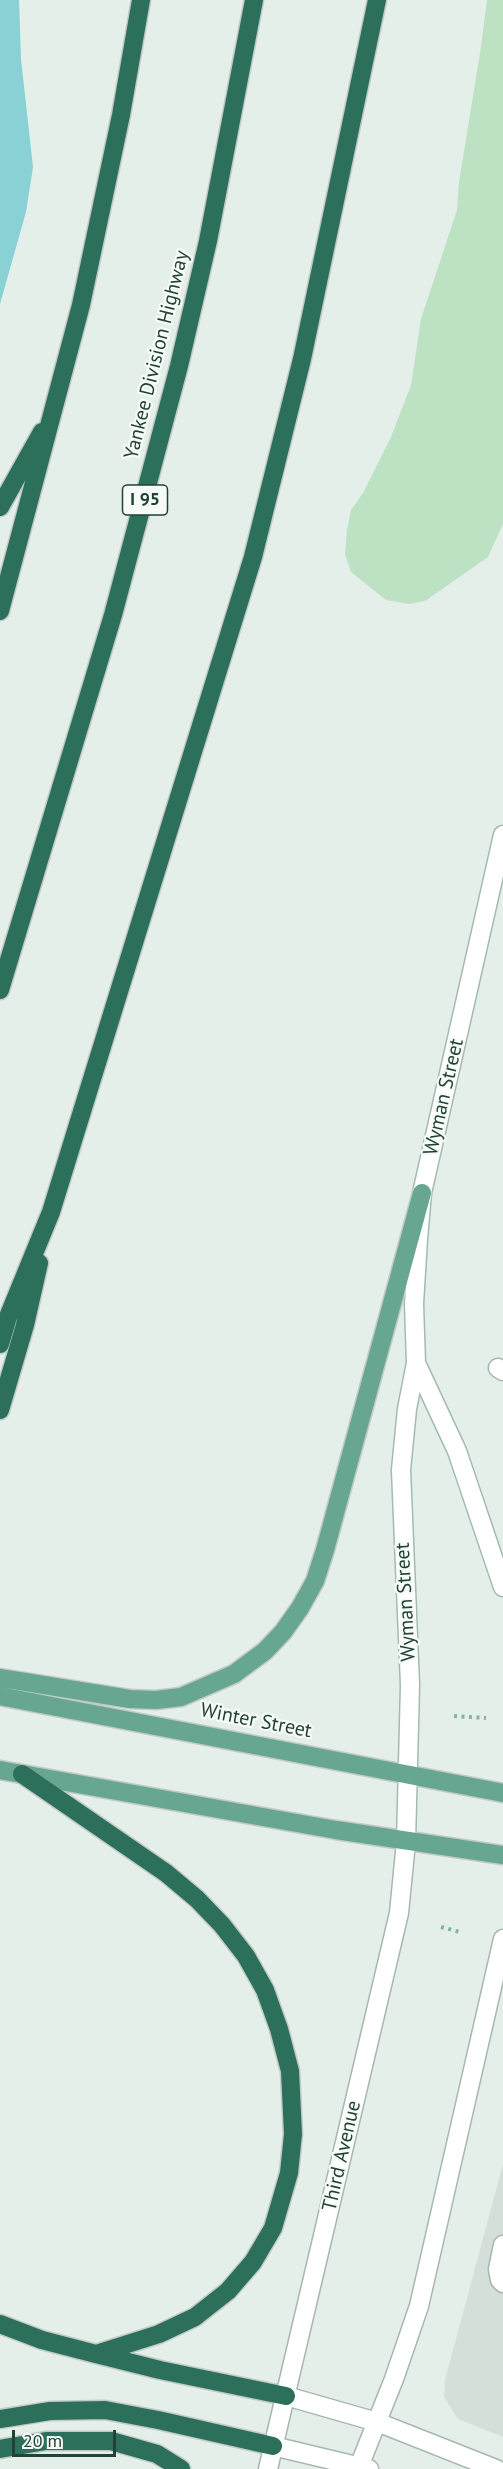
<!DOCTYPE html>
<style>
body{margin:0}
#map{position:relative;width:503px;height:2469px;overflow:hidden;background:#e5efe9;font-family:"PT Sans",sans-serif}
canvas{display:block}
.scale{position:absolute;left:12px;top:2430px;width:104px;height:27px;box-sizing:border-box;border:3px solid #224237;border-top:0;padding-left:8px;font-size:18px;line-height:21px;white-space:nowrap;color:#224237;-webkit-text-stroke:4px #f6fbf8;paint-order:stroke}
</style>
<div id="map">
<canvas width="503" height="2469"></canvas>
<div class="scale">20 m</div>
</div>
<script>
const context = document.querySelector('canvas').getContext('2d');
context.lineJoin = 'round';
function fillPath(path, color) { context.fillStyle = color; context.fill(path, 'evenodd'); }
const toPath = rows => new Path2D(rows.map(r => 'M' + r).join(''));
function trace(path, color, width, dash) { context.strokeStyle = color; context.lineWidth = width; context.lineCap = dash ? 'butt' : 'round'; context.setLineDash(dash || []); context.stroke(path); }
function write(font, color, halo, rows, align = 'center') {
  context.font = font + ' "PT Sans",sans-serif'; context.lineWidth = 4.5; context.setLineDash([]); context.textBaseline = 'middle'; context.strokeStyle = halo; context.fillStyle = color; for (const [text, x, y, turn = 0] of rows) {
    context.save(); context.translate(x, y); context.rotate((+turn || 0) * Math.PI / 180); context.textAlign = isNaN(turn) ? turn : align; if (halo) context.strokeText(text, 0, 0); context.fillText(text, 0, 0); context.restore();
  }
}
const built = toPath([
 [503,2164,503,2437,458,2419,444,2397,445,2380]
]);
const green = toPath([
 [487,0,503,0,503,524,488,557,425,601,409,604,386,600,351,572,345,554,347,530,351,510,363,493,391,437,411,385,421,319,457,210,459,182,481,47]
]);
const water = toPath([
 [0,0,19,0,21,59,33,167,26,212,0,304]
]);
const path = toPath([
 [454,1716,486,1718],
 [441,1927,460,1932]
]);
const service = toPath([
 [498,1368,503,1371],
 [503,2245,498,2269,500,2280,503,2283]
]);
const minor = toPath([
 [286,2396,377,2422,496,2469],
 [273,2446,369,2469],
 [268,2469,399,1913,406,1842],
 [358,2469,394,2379,419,2306,503,1939]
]);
const secondary = toPath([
 [416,1363,457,1451,503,1587],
 [406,1842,410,1685,401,1470,407,1409,416,1363,414,1304,418,1239,422,1193,503,835]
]);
const primary = toPath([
 [0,1678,130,1699,156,1700,181,1697,234,1674,265,1651,283,1632,300,1608,315,1581,325,1550,422,1193],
 [0,1696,503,1793],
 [0,1770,336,1830,503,1855]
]);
const motorway = toPath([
 [0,507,42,432],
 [0,611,81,305,121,115,141,0],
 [0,990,113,615,179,366,208,241,254,0],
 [0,1344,8,1317,51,1212,253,557,302,359,377,0],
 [0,1410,25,1325,39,1263],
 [22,1774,166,1873,197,1899,222,1925,246,1956,265,1990,279,2029,290,2071,293,2134,289,2173,273,2228,253,2262,228,2291,195,2317,159,2334,96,2354],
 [0,2324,42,2340,96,2354,160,2370,286,2396],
 [0,2419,50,2411,105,2410,158,2420,273,2446],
 [0,2449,46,2441,111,2441,157,2454,181,2469]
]);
const shields = [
 [145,500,45]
];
const shieldNames = [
 ["I 95",145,500]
];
const streetNames = [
 ["Yankee Division Highway",157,355,-76],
 ["Wyman Street",444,1097,-77],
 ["Wyman Street",406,1602,-93],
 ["Winter Street",256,1721,11],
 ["Third Avenue",342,2156,-77]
];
fillPath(built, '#d3dfd8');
fillPath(green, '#bde1c3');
fillPath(water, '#8ad1d6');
trace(service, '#a7b8b0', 21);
trace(minor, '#a7b8b0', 21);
trace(secondary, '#a2bbb0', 21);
trace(primary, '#c1cac7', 21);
trace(motorway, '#c1cac7', 21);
trace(path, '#83b4a1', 4, [3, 4.5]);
trace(service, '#fff', 18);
trace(minor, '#fff', 18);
trace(secondary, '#fff', 18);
trace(primary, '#67a791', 18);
trace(motorway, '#2c705c', 18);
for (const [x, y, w] of shields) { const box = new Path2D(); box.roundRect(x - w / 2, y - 15, w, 30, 4.5); context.fillStyle = '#f6fbf8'; context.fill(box); trace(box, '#224237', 1.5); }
write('bold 18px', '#224237', null, shieldNames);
write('20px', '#224237', '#f6fbf8', streetNames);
</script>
